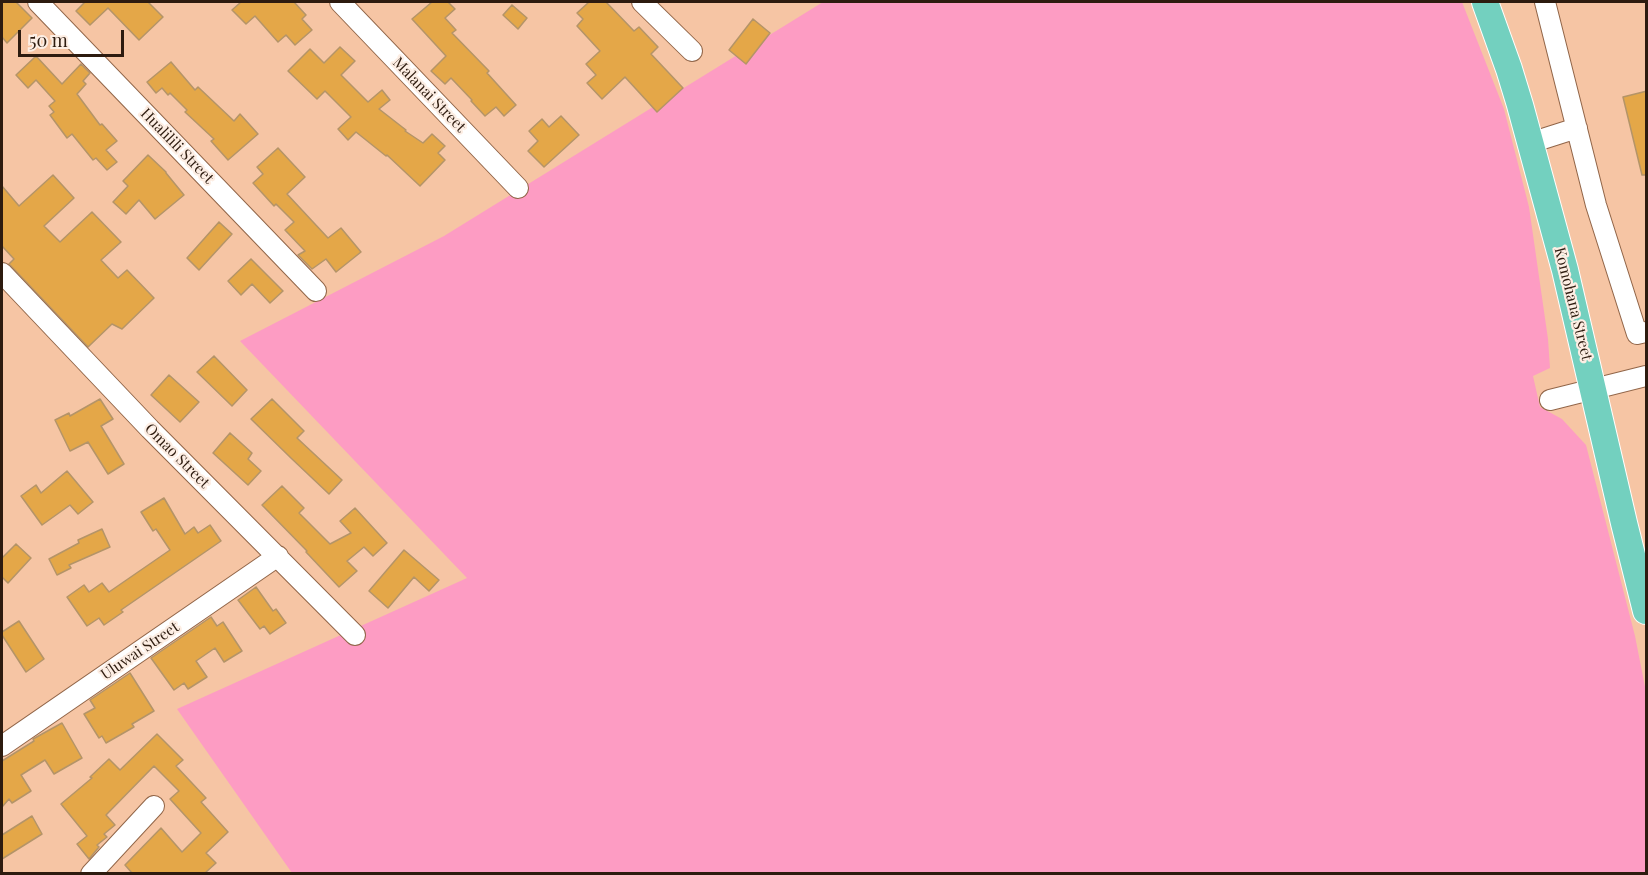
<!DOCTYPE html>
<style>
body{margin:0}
#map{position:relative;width:1648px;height:875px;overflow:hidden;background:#f6c5a4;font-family:"Playfair Display",serif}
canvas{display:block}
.frame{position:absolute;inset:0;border:3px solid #2d1b0f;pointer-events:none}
.scale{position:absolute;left:18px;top:30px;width:106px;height:27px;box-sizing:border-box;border:3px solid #2d1b0f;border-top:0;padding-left:8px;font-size:18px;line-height:21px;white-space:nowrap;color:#2d1b0f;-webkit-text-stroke:4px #fdeee4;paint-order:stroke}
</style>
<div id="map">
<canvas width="1648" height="875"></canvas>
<div class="frame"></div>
<div class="scale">50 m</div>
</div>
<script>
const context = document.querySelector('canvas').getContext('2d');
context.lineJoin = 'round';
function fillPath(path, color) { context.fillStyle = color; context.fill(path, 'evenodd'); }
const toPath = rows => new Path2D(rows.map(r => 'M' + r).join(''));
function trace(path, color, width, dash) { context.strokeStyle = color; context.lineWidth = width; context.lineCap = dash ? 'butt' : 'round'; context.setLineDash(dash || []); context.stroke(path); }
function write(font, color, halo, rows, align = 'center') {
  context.font = font + ' "Playfair Display",serif'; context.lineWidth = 4.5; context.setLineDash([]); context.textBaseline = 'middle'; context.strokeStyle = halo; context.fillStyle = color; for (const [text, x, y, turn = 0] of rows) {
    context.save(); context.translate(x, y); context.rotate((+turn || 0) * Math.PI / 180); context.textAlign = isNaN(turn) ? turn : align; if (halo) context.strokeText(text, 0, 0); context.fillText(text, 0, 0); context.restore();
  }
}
const green = toPath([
 [823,2,1462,2,1504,109,1529,207,1548,339,1550,368,1533,376,1540,407,1562,419,1586,445,1635,636,1646,692,1646,873,292,873,177,709,467,578,240,341,444,236]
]);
const building = toPath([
 [2,2,16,2,32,18,7,43,2,37,2,2],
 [85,2,148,2,163,17,139,40,108,8,90,25,76,11,85,2],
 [241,2,294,2,306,15,302,19,312,30,295,45,286,35,278,42,255,16,246,24,232,10,241,2],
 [432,2,448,2,455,9,445,18,456,30,452,33,489,71,487,73,516,105,504,116,496,107,485,116,471,101,472,100,451,78,445,84,431,71,446,56,412,19,432,2],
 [589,2,606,2,634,31,639,27,658,47,651,54,683,88,657,112,625,77,602,99,587,83,596,75,586,64,600,51,577,26,583,19,577,13,589,2],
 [512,5,527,18,518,29,503,15,512,5],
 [753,19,770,33,746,64,729,50,753,19],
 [340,47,355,61,341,75,368,102,382,90,390,100,379,109,406,130,405,131,423,143,432,134,445,146,438,153,445,160,420,186,387,155,386,156,356,132,348,140,338,129,351,117,325,91,317,99,288,71,310,49,324,63,340,47],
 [36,56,62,84,81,64,90,73,83,81,86,84,77,94,100,125,102,124,117,141,106,150,117,162,107,170,96,158,93,160,72,134,67,138,50,115,54,112,49,106,55,101,36,80,28,88,16,75,36,56],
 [171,62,195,90,198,87,234,121,240,114,258,134,228,160,211,141,214,139,185,112,187,110,170,93,168,95,162,88,156,93,147,82,171,62],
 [1647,91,1647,175,1642,175,1623,97,1647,91],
 [561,116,579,135,544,167,528,151,538,141,529,131,542,119,549,127,561,116],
 [278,148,305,177,287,194,328,238,341,228,361,252,336,272,326,259,312,269,298,255,305,251,285,230,294,222,276,204,274,206,253,183,263,174,257,167,278,148],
 [148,155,166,172,166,173,184,195,155,219,139,200,126,214,113,202,128,186,123,181,148,155],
 [53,175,74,198,44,226,60,242,92,212,121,242,101,260,118,278,127,270,154,298,122,329,112,324,88,347,9,264,14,259,2,246,2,186,19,206,53,175],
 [219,222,232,234,199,270,187,258,219,222],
 [251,259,283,291,270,303,252,284,241,295,228,281,251,259],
 [214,356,247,390,232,406,197,372,214,356],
 [169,375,199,402,180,422,151,395,169,375],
 [100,399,113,419,101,426,124,464,108,474,88,442,70,451,55,420,69,413,70,416,100,399],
 [272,399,304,431,297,438,342,480,329,494,292,459,251,419,272,399],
 [230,433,252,453,248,459,261,471,248,485,213,453,230,433],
 [67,471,93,502,78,514,70,505,42,525,21,496,36,485,41,493,67,471],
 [282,486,304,508,299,513,330,544,351,533,340,521,355,508,387,543,373,556,364,547,347,561,357,571,339,587,306,552,307,551,262,505,282,486],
 [164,498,185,534,194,527,198,533,210,525,221,541,121,610,123,612,104,625,99,618,87,626,67,597,84,585,89,592,102,583,109,592,170,550,156,529,153,531,141,512,164,498],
 [102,529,110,547,69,565,71,568,57,575,49,559,79,543,78,540,102,529],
 [16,544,31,558,8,583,2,577,2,558,16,544],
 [404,550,439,580,429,591,414,577,388,608,369,591,404,550],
 [256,587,273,611,276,609,286,623,270,634,264,626,260,629,238,600,256,587],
 [211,617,217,626,223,622,242,651,224,662,215,648,196,661,207,677,188,689,184,683,174,690,151,658,211,617],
 [19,621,44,659,26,672,2,635,2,632,19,621],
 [130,673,154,711,132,724,134,727,106,743,102,736,99,738,84,714,95,708,90,700,130,673],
 [62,723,82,758,54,774,45,760,21,775,31,791,12,803,9,799,2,807,2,761,34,741,33,739,62,723],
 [157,734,183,760,176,766,206,798,201,802,228,832,206,853,216,863,205,873,132,873,125,865,161,828,182,852,201,833,170,799,179,791,154,766,106,815,115,825,104,834,107,837,97,845,99,847,89,859,77,844,87,836,61,804,92,778,90,777,109,759,120,770,157,734],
 [32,816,42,834,2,859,2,835,32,816]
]);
const minor = toPath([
 [38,2,316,291],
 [340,2,518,188],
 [642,2,692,51],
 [1545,2,1596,205,1637,334,1646,332],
 [1530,143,1577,128],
 [2,273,150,429,355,635],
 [1550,400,1646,376],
 [2,746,278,556],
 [91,874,154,806]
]);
const major = toPath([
 [1485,2,1509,69,1520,105,1565,270,1624,523,1646,611]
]);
const streetNames = [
 ["Malanai Street",429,95,46],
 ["Hualilili Street",177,146,46],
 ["Komohana Street",1573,304,76],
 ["Omao Street",177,456,45],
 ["Uluwai Street",140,651,-34]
];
fillPath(green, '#fd9cc3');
fillPath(building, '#e4a748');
trace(building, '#b49468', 1.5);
trace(minor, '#916548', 22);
trace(major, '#fff', 28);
trace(minor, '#fff', 20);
trace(major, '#73d0bf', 26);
write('15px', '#2d1b0f', '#fdeee4', streetNames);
</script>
